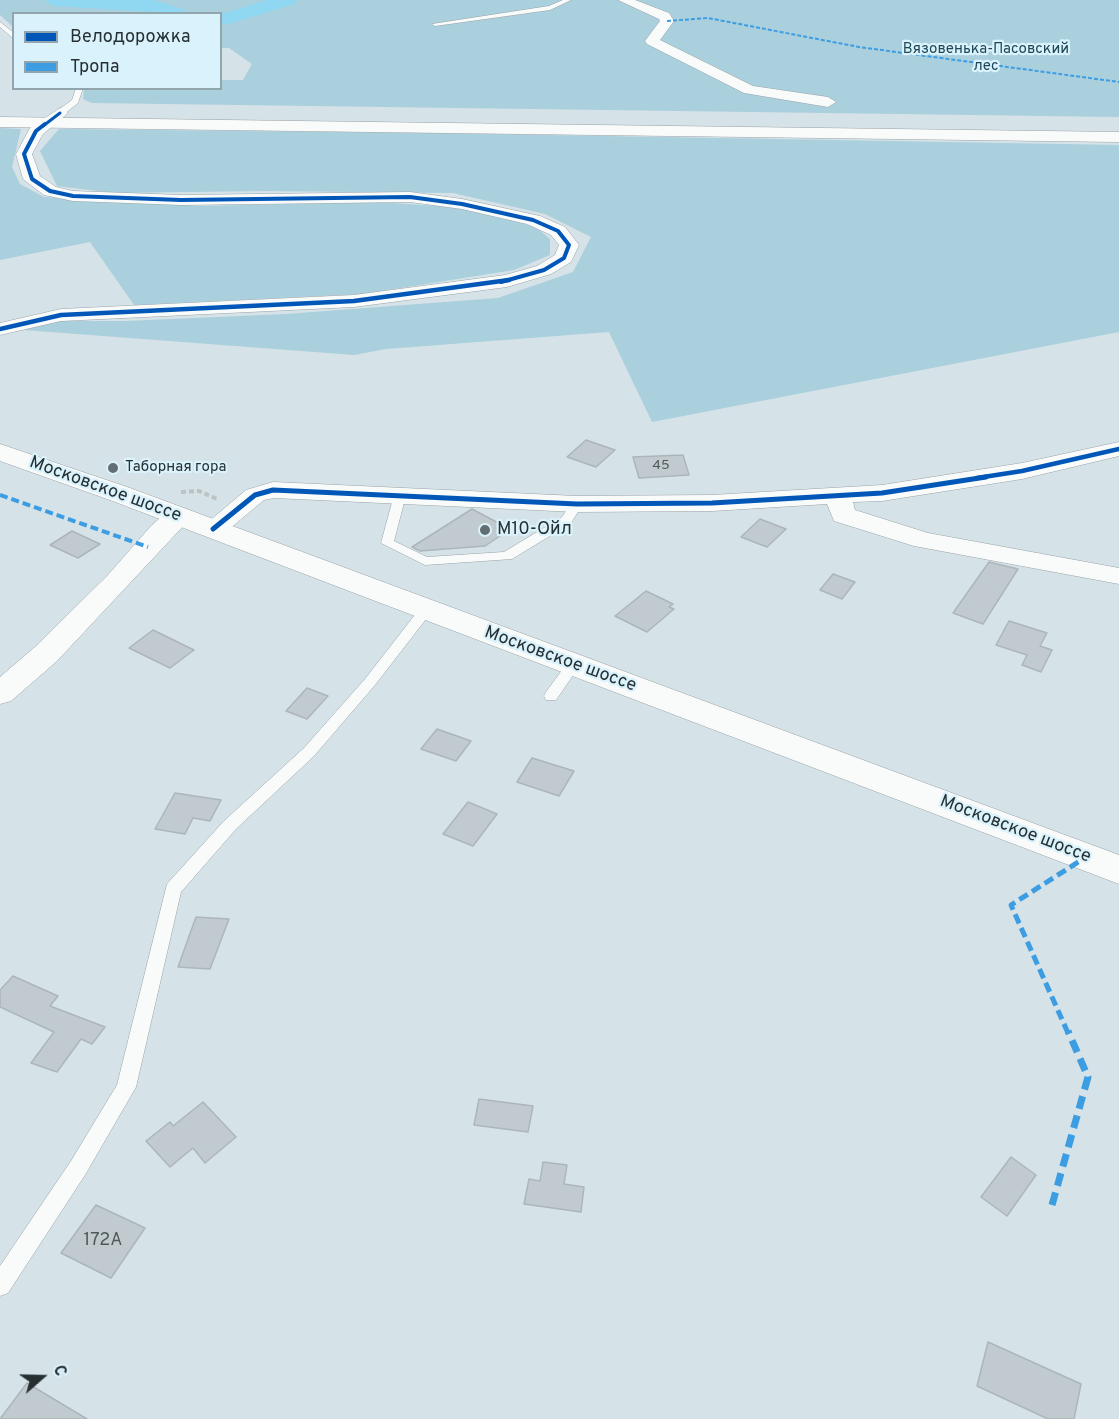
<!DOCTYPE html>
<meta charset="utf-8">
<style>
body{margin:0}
#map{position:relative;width:1119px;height:1419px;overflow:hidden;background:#d5e2e7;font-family:Overpass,sans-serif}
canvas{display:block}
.legend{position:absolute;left:12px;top:12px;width:210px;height:78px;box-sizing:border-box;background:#daf2fc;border:2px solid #92a4ac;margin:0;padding:8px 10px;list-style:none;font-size:18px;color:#263033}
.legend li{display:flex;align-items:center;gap:12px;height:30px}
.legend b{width:30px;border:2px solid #92a4ac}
.north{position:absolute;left:12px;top:1347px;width:60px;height:60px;-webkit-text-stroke:4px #daf2fc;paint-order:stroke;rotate:70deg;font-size:16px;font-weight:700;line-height:24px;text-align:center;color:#263033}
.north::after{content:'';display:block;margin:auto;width:21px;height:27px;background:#263033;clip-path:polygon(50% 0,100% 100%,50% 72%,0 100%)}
</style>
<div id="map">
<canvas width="1119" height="1419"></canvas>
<ul class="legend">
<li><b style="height:8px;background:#0057b8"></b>Велодорожка</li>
<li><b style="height:8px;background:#3c9de2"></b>Тропа</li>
</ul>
<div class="north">С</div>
</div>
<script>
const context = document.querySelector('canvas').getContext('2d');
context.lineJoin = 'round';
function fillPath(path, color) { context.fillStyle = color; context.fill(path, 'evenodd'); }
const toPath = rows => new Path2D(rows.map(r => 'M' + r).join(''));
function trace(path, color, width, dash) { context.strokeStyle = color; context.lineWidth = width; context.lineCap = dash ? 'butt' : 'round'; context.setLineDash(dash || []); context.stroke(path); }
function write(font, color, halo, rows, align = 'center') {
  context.font = font + ' Overpass,sans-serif'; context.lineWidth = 4.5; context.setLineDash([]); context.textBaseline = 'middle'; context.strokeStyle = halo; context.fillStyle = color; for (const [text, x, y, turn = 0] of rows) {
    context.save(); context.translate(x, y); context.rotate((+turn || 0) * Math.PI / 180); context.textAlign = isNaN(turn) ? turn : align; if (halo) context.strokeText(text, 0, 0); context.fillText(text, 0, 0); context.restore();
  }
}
const green = toPath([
 [0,0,1119,0,1119,117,92,103,83,99,84,89,220,88,221,80,243,80,252,64,229,48,221,48,220,14,14,14,13,27,0,15],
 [0,128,21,129,12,167,20,184,44,197,200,206,377,202,454,207,506,218,537,228,550,239,550,255,514,270,363,294,134,305,90,242,0,260],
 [59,129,433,133,1119,145,1119,332,652,422,609,332,386,349,354,355,11,329,55,321,126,321,286,314,498,298,573,272,591,237,545,214,453,193,265,191,114,193,57,186,40,151]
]);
const river = toPath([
 [44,0,154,0,184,10,186,14,54,6,44,0],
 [267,0,297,0,294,4,229,24,220,23,220,14,213,14,228,12,267,0]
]);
const building = toPath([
 [586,440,615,450,596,467,567,457,586,440],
 [683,455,689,475,639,478,633,457,683,455],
 [472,509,502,525,496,528,506,532,485,546,420,551,412,547,472,509],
 [760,519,786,529,767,547,741,537,760,519],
 [72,531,100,544,78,558,50,545,72,531],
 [989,562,1018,569,983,624,953,613,989,562],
 [833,574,855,582,842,599,820,590,833,574],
 [646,591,673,604,669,607,674,609,647,632,615,616,646,591],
 [1009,621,1047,633,1040,646,1052,650,1041,672,1022,665,1027,655,996,645,1009,621],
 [153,630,194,650,170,668,129,648,153,630],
 [307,688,328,696,307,719,286,711,307,688],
 [437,729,471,741,456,761,421,749,437,729],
 [532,758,574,771,559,796,517,782,532,758],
 [175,793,221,800,210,821,193,818,185,834,155,829,175,793],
 [468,802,497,814,473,846,443,834,468,802],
 [196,917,229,919,210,969,178,967,196,917],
 [13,976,58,996,50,1006,105,1027,92,1044,81,1039,57,1072,31,1063,54,1032,0,1007,0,990,13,976],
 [479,1099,533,1106,528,1132,474,1125,479,1099],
 [203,1102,236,1137,205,1163,193,1148,170,1167,146,1141,170,1122,173,1126,203,1102],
 [1011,1157,1036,1175,1007,1216,981,1197,1011,1157],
 [543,1162,567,1165,564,1184,584,1187,581,1212,524,1204,529,1179,540,1181,543,1162],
 [96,1205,145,1228,111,1278,61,1253,96,1205],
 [988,1342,1081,1384,1074,1419,1048,1419,977,1386,988,1342],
 [27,1383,87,1419,0,1419,27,1383]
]);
const path = toPath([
 [181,492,199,491,217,499]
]);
const lane = toPath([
 [563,0,571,0,550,10,435,26,432,24,549,6,563,0],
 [0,22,14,33,14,39,0,27,0,22],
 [76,88,83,88,78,103,63,115,57,115,57,111,72,100,76,88],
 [400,491,406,495,394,541,427,557,504,552,562,517,573,501,577,500,583,504,571,523,512,559,425,565,381,543,394,495,400,491],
 [426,606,433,610,375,685,314,756,236,829,181,892,136,1087,85,1175,8,1293,0,1296,0,1266,71,1161,117,1085,167,884,224,821,304,748,365,679,421,607,426,606],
 [573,660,580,665,578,668,556,700,546,700,544,696,546,692,568,662,573,660]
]);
const street = toPath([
 [618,0,635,0,669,13,674,21,660,40,753,86,828,97,836,102,828,107,744,93,647,44,645,41,660,21,659,19,618,0],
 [60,108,68,113,43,134,32,154,40,176,56,187,73,191,181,195,410,192,462,199,540,216,565,227,579,245,571,262,551,274,507,287,354,307,61,321,0,335,0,323,61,309,354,295,505,275,537,266,555,255,559,245,551,235,527,224,462,209,410,202,181,205,73,201,44,195,23,179,16,154,30,128,60,108],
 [1119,442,1119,456,1022,479,882,501,853,502,855,510,928,533,1119,568,1119,584,914,546,834,521,827,504,712,511,577,512,274,498,264,500,222,535,213,537,204,535,200,529,246,490,273,482,577,496,712,495,882,485,1022,463,1119,442],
 [178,508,187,510,191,516,187,522,57,661,11,701,0,704,0,677,35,647,107,576,151,526,169,510,178,508]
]);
const primary = toPath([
 [0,117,1119,132,1119,142,0,127,0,117],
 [0,444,130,488,1119,855,1119,884,110,500,0,461,0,444]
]);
const quietFar3 = toPath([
 [667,21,708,18,859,47,1119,82]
]);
const quietFar2 = toPath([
 [0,495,148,547]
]);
const quietFar1 = toPath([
 [1068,1033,1011,905,1086,857]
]);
const quiet = toPath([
 [1052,1205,1088,1077,1068,1031]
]);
const cyclewayFar3 = toPath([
 [43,126,60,113]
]);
const cyclewayFar2 = toPath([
 [45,124,36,131,24,154,32,179,50,191,73,196,181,200,410,197,462,204,533,220,558,231,569,245,564,258,544,270,501,282]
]);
const cyclewayFar1 = toPath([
 [0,329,61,315,354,301,509,280],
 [977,478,1022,471,1119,449]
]);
const cycleway = toPath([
 [213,529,255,495,273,490,577,504,712,503,882,493,986,477]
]);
const markers = [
 [113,468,6,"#636e72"],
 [485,530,6,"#636e72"]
];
const farNumbernames = [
 ["45",661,466]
];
const farParknames = [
 ["Вязовенька-Пасовский",986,50],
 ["лес",986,67]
];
const farPoinames = [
 ["Таборная гора",125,468]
];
const streetNames = [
 ["Московское шоссе",105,490,20],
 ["Московское шоссе",560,660,20],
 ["Московское шоссе",1015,830,21]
];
const poiNames = [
 ["М10-Ойл",497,530]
];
const nearNumbernames = [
 ["172А",103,1241]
];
fillPath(green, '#aacfdd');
fillPath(river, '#90d7f1');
fillPath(building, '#c1cbcf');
trace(building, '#acb6ba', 1.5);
trace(lane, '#9aa3a7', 1);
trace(street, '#9aa3a7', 1);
trace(primary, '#9aa3a7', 1);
trace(path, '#bdc2c3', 4, [5, 3]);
fillPath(lane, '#f9fbfb');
fillPath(street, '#f9fbfb');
fillPath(primary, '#f9fbfb');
trace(quietFar3, '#3c9de2', 2, [4, 2]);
trace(quietFar2, '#3c9de2', 4, [8, 4]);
trace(quietFar1, '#3c9de2', 5, [10, 5]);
trace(quiet, '#3c9de2', 7, [13, 7]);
trace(cyclewayFar3, '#0057b8', 3);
trace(cyclewayFar2, '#0057b8', 4);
trace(cyclewayFar1, '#0057b8', 4.5);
trace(cycleway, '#0057b8', 5);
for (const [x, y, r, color] of markers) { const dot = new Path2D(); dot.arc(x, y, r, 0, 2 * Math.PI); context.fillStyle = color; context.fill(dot); trace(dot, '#daf2fc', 2); }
write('14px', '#4e585b', null, farNumbernames);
write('15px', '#1e4857', '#daf2fc', farParknames);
write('15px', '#263033', '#daf2fc', farPoinames, 'left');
write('18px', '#263033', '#daf2fc', streetNames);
write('18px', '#263033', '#daf2fc', poiNames, 'left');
write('18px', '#4e585b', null, nearNumbernames);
</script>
